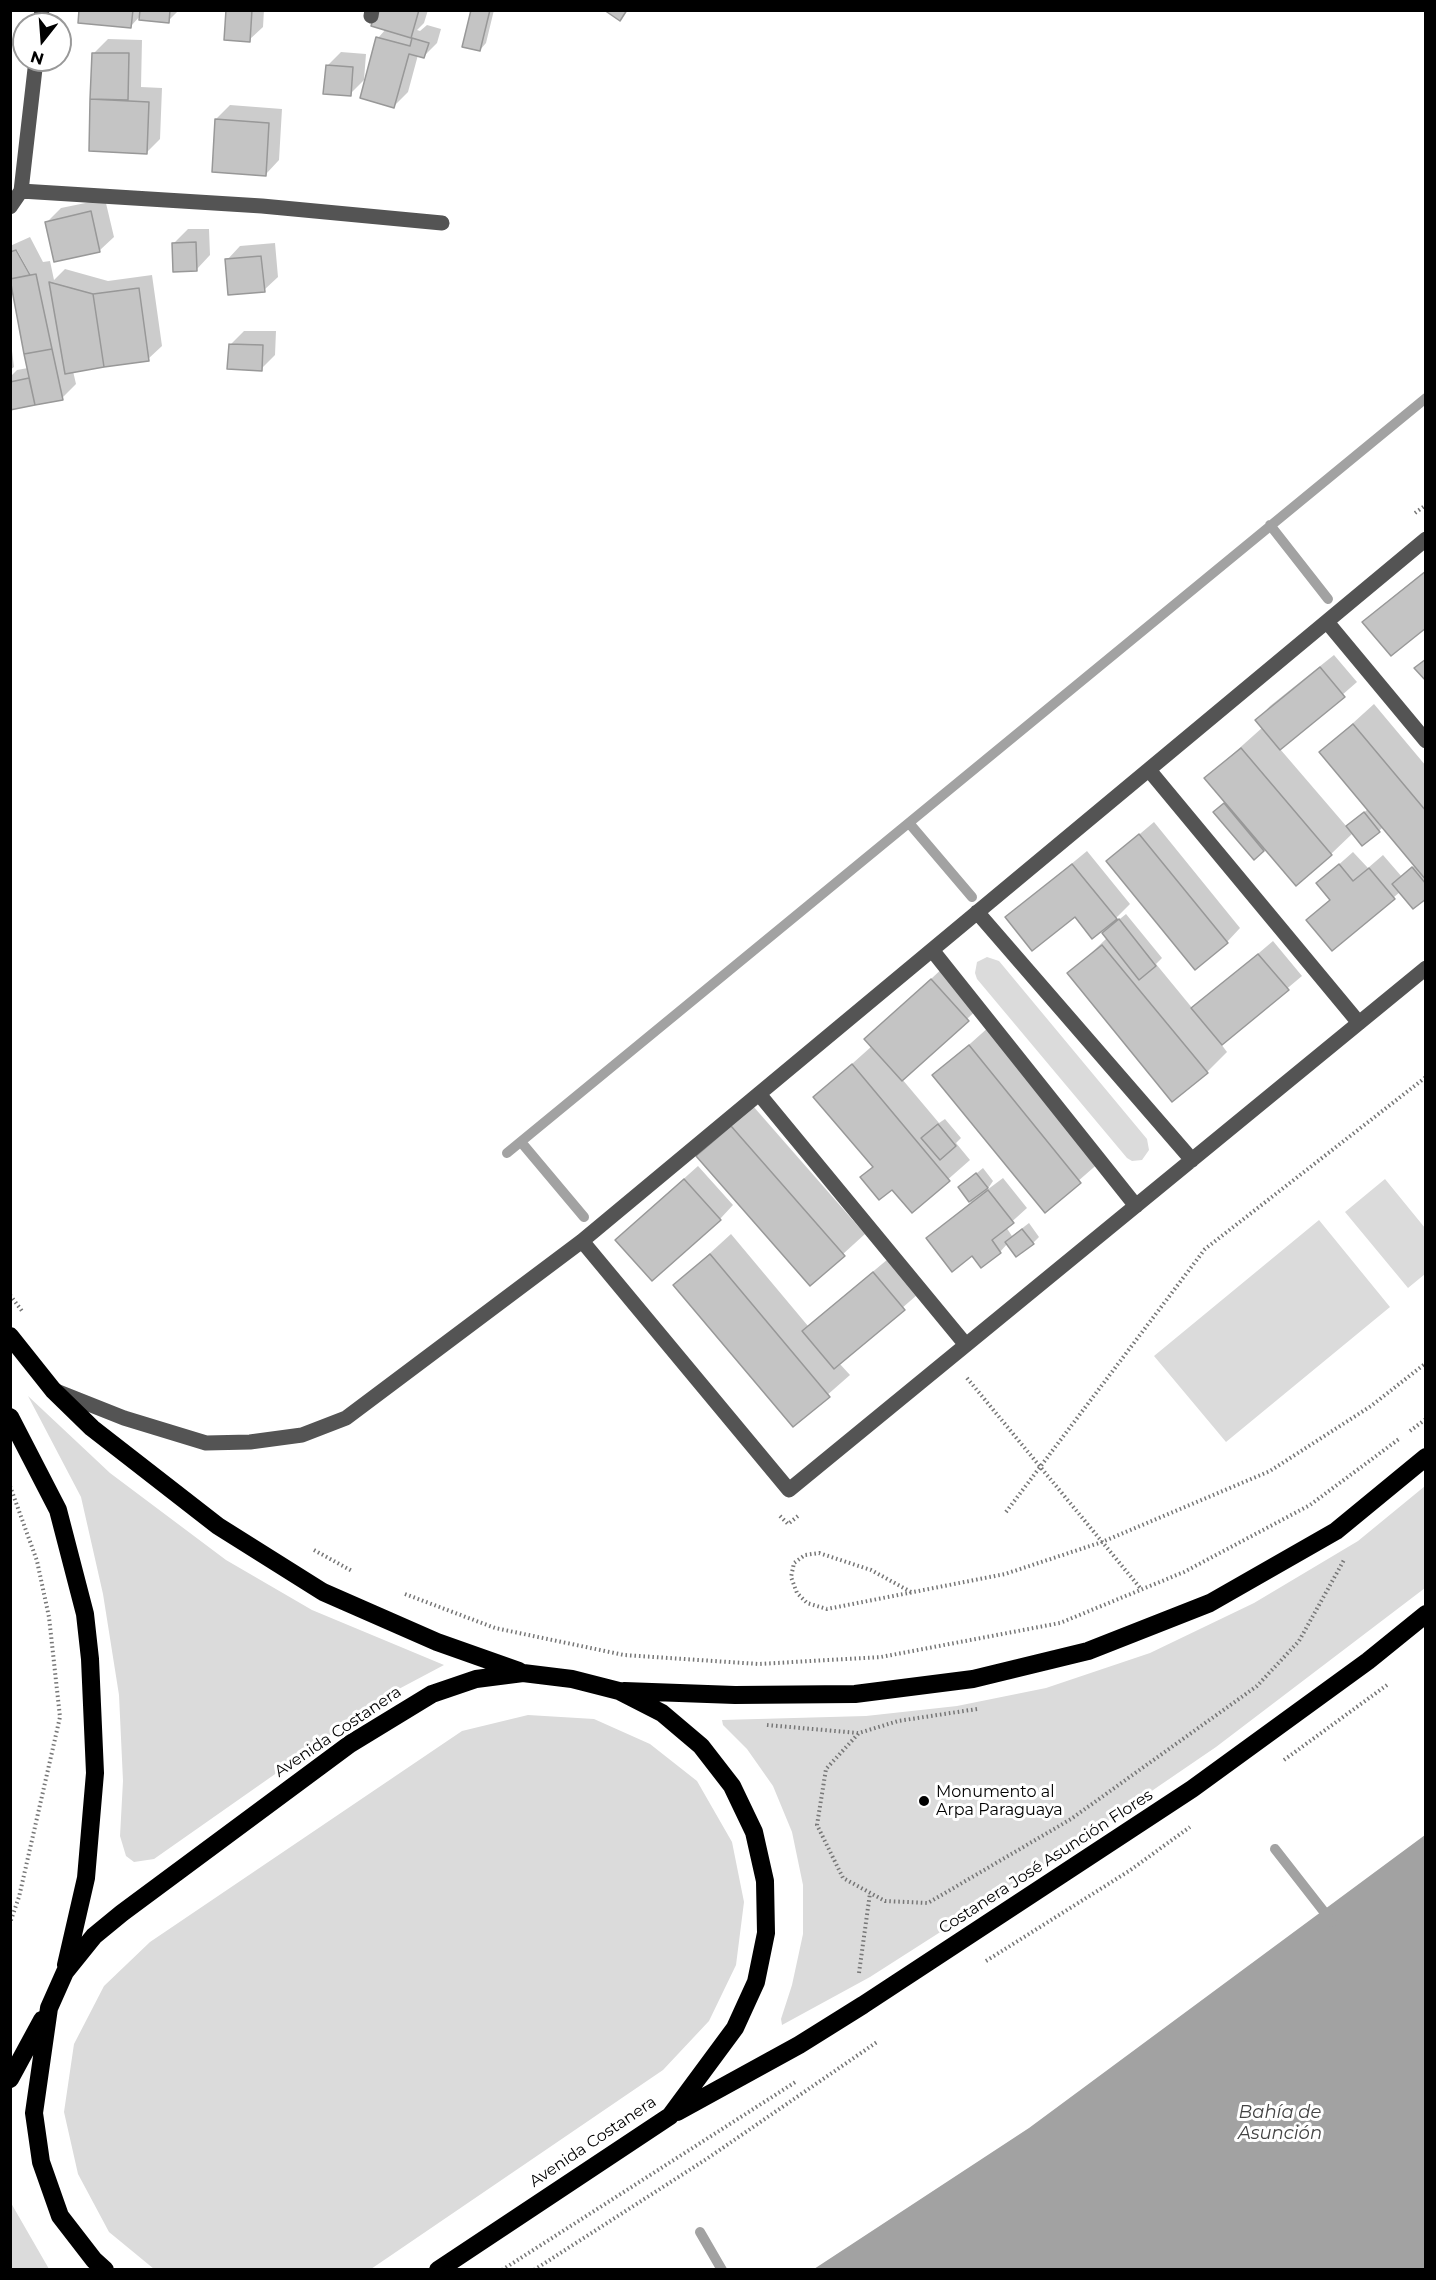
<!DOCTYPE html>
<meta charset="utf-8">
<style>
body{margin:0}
#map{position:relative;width:1436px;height:2280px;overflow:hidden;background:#fff;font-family:Montserrat,sans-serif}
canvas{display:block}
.frame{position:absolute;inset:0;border:12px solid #000;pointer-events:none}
.north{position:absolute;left:12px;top:12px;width:60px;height:60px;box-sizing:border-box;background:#fff;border:2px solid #999;border-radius:50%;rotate:197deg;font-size:16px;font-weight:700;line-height:24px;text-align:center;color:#000}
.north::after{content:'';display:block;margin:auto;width:21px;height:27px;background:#000;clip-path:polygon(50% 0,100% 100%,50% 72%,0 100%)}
</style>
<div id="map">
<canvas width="1436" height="2280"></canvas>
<div class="frame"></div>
<div class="north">N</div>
</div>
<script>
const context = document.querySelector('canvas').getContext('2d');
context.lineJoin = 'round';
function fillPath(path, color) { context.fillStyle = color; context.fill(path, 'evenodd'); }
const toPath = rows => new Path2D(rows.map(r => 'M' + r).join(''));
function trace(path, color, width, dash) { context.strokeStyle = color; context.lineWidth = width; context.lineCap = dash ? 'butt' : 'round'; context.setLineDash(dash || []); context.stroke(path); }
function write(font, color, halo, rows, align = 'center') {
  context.font = font + ' Montserrat,sans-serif'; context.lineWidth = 6; context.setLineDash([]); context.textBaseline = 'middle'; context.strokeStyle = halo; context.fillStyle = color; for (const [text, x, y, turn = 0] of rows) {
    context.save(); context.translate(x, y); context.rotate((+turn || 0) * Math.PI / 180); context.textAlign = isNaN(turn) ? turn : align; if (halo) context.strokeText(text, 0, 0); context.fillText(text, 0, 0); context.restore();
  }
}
const green = toPath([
 [987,957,999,961,1147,1139,1149,1150,1142,1160,1132,1161,1127,1158,977,979,975,973,977,962],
 [1385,1179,1425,1228,1425,1274,1408,1288,1345,1212],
 [1319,1220,1390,1307,1226,1442,1154,1356],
 [28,1396,110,1473,226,1560,312,1610,444,1665,395,1691,355,1718,154,1859,134,1862,126,1856,120,1836,123,1781,119,1695,103,1594,81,1497],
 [1425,1486,1425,1588,1216,1747,1017,1883,870,1977,782,2025,781,2019,792,1985,803,1934,803,1885,792,1832,773,1786,747,1749,723,1725,722,1720,866,1716,957,1706,1046,1688,1150,1653,1254,1603,1358,1541],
 [528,1715,594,1719,650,1744,697,1781,732,1842,744,1902,736,1965,709,2021,663,2070,371,2269,154,2269,109,2232,78,2174,64,2112,74,2044,104,1986,150,1942,462,1731],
 [10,2203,11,2203,49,2269,11,2269]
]);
const water = toPath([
 [1425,1835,1425,2269,814,2269,1029,2128]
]);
const shadow = toPath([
 [81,10,179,10,168,21,141,15,131,26],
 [228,10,264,10,263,27,249,40],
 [377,10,428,10,424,23,417,30,420,31,427,25,441,29,437,43,423,57,418,55,408,92,394,106,378,38,386,29],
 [472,10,494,10,486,43,480,50],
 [108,39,142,40,141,87,162,88,160,139,147,152,90,150,94,53],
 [341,52,366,54,364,80,350,94,327,66],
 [230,105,282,109,279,160,266,174,216,119],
 [105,199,114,237,100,250,56,260,47,222,61,208],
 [188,229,209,229,210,255,197,269,174,243],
 [30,237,43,262,50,261,54,280,65,269,108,281,152,275,162,346,148,359,73,371,76,384,62,398,10,408,10,377,17,370,28,368,10,282,10,246],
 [17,250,34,281,32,283,18,258],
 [275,243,278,277,264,290,227,260,240,246],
 [244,331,276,331,275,355,261,369,230,345],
 [10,335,14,367,10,370],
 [1426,570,1426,626,1364,622,1378,609],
 [1334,655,1357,682,1280,749,1347,827,1368,809,1321,752,1374,704,1426,766,1426,897,1400,892,1332,949,1308,920,1331,899,1318,883,1353,852,1368,868,1383,855,1402,877,1415,865,1383,827,1379,831,1353,833,1331,854,1266,848,1254,858,1222,806,1226,802,1206,778,1263,727,1257,720,1270,706],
 [1154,822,1240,928,1227,942,1108,861],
 [1087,851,1130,904,1116,918,1076,915,1007,917],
 [1126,914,1162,958,1156,964,1193,1009,1273,941,1302,976,1221,1044,1227,1052,1207,1072,1069,974,1107,938,1110,927],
 [945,966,981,1006,902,1079,939,1123,945,1119,961,1138,956,1143,970,1160,912,1211,892,1188,862,1177,874,1166,815,1097,872,1046,866,1039],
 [990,1026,1101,1161,1045,1210,934,1076],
 [753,1106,865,1234,810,1284,698,1156],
 [698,1166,733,1205,720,1219,631,1226],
 [983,1168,993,1181,987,1190,1003,1178,1027,1208,1006,1227,1012,1236,1029,1223,1039,1237,1033,1243,1008,1243,1000,1252,972,1254,928,1238,971,1202,960,1187],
 [731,1234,808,1326,888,1259,917,1295,839,1363,850,1375,793,1425,675,1285]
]);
const stream = toPath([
 [1270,525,1328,599],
 [909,823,972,897],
 [521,1142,584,1217],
 [507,1153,1426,398],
 [1275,1849,1332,1922],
 [700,2232,722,2270]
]);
const building = toPath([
 [79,10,133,10,131,28,78,23,79,10],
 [140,10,170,10,169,23,139,20,140,10],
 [226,10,252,10,250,42,224,40,226,10],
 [376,10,419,10,411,38,371,26,376,10],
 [471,10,490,10,480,51,462,47,471,10],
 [604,10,627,10,620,21,604,10],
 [376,37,410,46,412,38,429,43,424,58,409,54,394,108,360,98,376,37],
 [92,53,129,53,128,100,90,99,92,53],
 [326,65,353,67,351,96,323,94,326,65],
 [90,99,149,102,147,154,89,151,90,99],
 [215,119,269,123,266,176,212,172,215,119],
 [91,211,100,252,54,262,45,222,91,211],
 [196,242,197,271,173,272,172,243,196,242],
 [16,250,30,275,10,279,10,252,16,250],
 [261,256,265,292,228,295,225,259,261,256],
 [36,274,52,349,24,354,10,279,36,274],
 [49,282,93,294,104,367,65,374,49,282],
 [139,288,149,361,104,367,93,294,139,288],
 [229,344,263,345,262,371,227,369,229,344],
 [52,349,63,400,35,405,24,354,52,349],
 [29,378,35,405,10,410,10,382,29,378],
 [1426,571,1426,628,1391,656,1362,622,1426,571],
 [1426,659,1426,681,1414,668,1426,659],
 [1320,667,1345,697,1280,750,1255,720,1320,667],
 [1353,724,1426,811,1426,880,1319,752,1353,724],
 [1241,748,1332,855,1296,886,1204,778,1241,748],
 [1224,803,1264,851,1254,860,1213,812,1224,803],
 [1364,812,1380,832,1362,846,1346,826,1364,812],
 [1139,834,1228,943,1195,970,1106,861,1139,834],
 [1072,864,1117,919,1092,939,1075,917,1032,951,1005,917,1072,864],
 [1339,864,1353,881,1369,868,1395,899,1332,951,1306,920,1330,900,1316,883,1339,864],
 [1412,867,1426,884,1426,899,1413,909,1392,884,1412,867],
 [1119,919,1156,966,1139,980,1102,933,1119,919],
 [1102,945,1208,1073,1172,1102,1067,973,1102,945],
 [1258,954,1289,990,1222,1045,1191,1008,1258,954],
 [931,979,969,1021,902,1081,864,1039,931,979],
 [969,1045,1081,1183,1045,1213,932,1075,969,1045],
 [852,1064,950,1181,912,1213,892,1190,879,1200,860,1177,873,1167,813,1097,852,1064],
 [938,1124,956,1146,940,1160,921,1138,938,1124],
 [731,1126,845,1256,810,1286,696,1156,731,1126],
 [976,1173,988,1188,969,1202,958,1187,976,1173],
 [684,1179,721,1220,652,1281,615,1240,684,1179],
 [988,1190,1014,1223,992,1240,1001,1253,981,1268,972,1256,952,1272,926,1238,988,1190],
 [1022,1229,1034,1244,1016,1257,1005,1242,1022,1229],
 [710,1254,830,1397,793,1427,673,1285,710,1254],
 [873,1272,905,1310,834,1369,802,1331,873,1272]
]);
const path = toPath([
 [1415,513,1426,505],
 [10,1295,22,1311],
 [967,1378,1141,1589],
 [1410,1431,1426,1419],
 [10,1486,37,1561,49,1617,60,1717,19,1897,10,1923],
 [1006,1512,1205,1249,1426,1077],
 [780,1516,788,1524,798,1516],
 [314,1550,352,1571],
 [911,1592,871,1570,819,1553,805,1555,794,1563,791,1577,797,1593,807,1603,827,1609,1005,1574,1102,1542,1270,1471,1371,1406,1426,1363],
 [405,1594,495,1628,624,1655,759,1664,881,1657,1060,1623,1184,1572,1310,1505,1399,1439],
 [977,1709,898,1721,859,1733,826,1769,817,1825,843,1878,885,1901,928,1903,1071,1819,1257,1686,1299,1641,1344,1560],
 [767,1725,858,1733],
 [1284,1760,1387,1685],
 [986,1961,1129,1871,1190,1827],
 [859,1973,870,1893],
 [502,2270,797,2081],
 [534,2270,708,2158,877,2042]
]);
const minor = toPath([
 [371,16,372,10],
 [40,24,42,10],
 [21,191,262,206,442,223],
 [10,207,21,191,36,60],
 [1327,622,1426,741],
 [1149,770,1359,1023],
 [977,912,1192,1160],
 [932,950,1136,1206],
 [759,1094,966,1345],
 [582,1241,789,1490,1426,968],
 [56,1391,124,1418,206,1443,250,1442,302,1435,346,1418,582,1241,1426,539]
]);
const highway = toPath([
 [10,1336,53,1390,92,1428,218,1526,323,1592,437,1642,519,1671],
 [10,1417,58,1510,85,1614,90,1659,95,1773,86,1878,66,1965],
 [624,1691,735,1695,855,1694,973,1679,1088,1651,1210,1603,1336,1531,1426,1457],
 [10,2079,42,2020],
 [677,2112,799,2045,863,2005,1192,1789,1368,1661,1426,1614],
 [105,2270,94,2260,60,2216,41,2162,34,2113,49,2008,65,1972,94,1936,122,1913,350,1744,432,1694,476,1679,523,1673,572,1679,619,1691,662,1713,701,1746,732,1786,754,1832,765,1881,766,1933,756,1982,735,2028,670,2116,438,2270]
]);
const markers = [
 [924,1801,6,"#000"]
];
const streetNames = [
 ["Avenida Costanera",338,1732,-34],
 ["Costanera José Asunción Flores",1046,1862,-33],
 ["Avenida Costanera",593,2142,-34]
];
const poiNames = [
 ["Monumento al",936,1792],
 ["Arpa Paraguaya",936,1810]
];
const waterNames = [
 ["Bahía de",1280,2113],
 ["Asunción",1280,2134]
];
fillPath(green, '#dbdbdb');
fillPath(water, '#a2a2a2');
fillPath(shadow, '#0003');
trace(stream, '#a2a2a2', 10);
fillPath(building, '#c4c4c4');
trace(building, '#989898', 1.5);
trace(path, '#767676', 4, [1.5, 3]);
trace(minor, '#545454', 15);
trace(highway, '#000', 18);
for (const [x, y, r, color] of markers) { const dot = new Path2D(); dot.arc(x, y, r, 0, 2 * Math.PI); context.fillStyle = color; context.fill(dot); trace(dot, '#fff', 2); }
write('16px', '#000', '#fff', streetNames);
write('16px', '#000', '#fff', poiNames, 'left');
write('italic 18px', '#434343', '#fff', waterNames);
</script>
